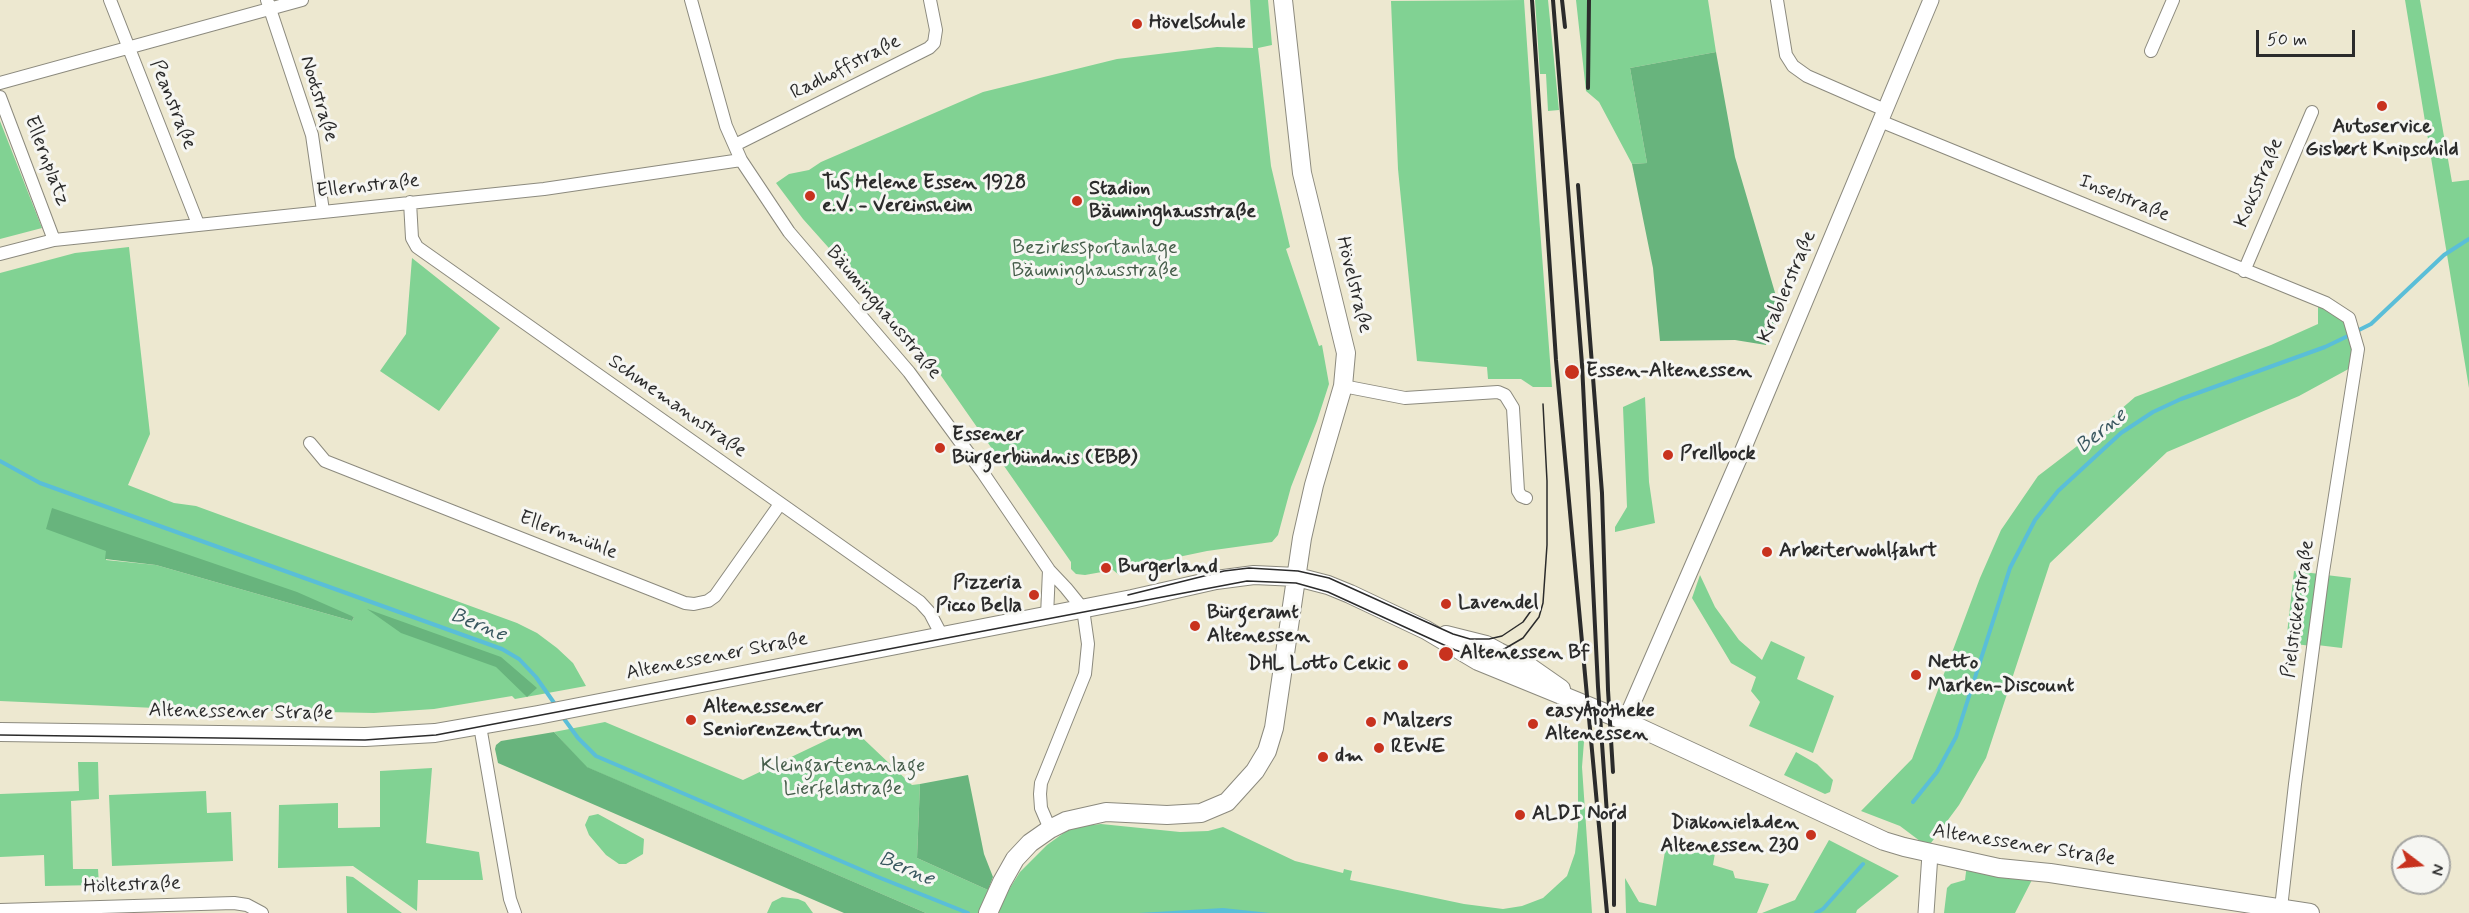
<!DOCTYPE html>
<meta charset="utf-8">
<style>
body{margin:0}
#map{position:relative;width:2469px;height:913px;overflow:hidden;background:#ede8d0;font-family:Mynerve,sans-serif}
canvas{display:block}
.north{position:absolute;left:2391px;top:835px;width:60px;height:60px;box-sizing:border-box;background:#f6f6f2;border:2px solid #a5a5a2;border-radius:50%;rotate:106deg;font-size:16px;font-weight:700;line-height:24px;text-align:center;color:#2b2b2b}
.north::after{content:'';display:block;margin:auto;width:21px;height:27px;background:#c8321e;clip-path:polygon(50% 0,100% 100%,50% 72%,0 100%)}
.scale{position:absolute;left:2256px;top:30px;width:99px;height:27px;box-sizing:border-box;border:3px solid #2b2b2b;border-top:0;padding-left:8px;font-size:18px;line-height:21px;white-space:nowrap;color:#2b2b2b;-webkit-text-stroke:4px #f6f6f2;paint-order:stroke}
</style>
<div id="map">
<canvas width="2469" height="913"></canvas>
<div class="north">N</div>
<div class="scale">50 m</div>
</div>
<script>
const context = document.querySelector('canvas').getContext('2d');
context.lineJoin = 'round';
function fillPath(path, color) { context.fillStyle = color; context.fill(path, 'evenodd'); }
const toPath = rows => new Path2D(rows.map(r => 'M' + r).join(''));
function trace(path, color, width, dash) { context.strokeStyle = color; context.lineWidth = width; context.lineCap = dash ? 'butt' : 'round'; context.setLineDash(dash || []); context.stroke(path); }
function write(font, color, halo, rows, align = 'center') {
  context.font = font + ' Mynerve,sans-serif'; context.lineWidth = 6; context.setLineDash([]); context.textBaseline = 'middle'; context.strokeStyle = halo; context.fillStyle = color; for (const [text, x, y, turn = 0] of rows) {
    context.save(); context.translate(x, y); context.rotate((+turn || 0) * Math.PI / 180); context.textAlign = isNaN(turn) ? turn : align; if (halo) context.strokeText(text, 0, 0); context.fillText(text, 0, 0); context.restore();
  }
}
const green = toPath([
 [1250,0,1268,0,1272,45,1258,48,1271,166,1290,247,1286,249,1319,346,1322,345,1329,384,1317,421,1291,487,1278,535,1272,542,1207,551,1164,560,1119,575,1113,570,1085,575,1076,574,1071,569,1071,562,935,367,803,219,776,183,789,174,809,170,821,162,983,92,1117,59,1217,47,1253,48],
 [1524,0,1536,176,1552,387,1533,387,1521,379,1488,379,1487,367,1417,361,1398,169,1391,1],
 [1535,0,1548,0,1559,110,1548,111,1546,74,1540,74],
 [1576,0,1708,0,1716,52,1630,68,1647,163,1632,164,1599,102,1586,91],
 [2405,0,2420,0,2452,182,2469,180,2469,388],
 [0,121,42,228,0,239],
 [129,247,150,434,128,485,174,503,196,506,517,623,537,633,557,648,573,663,586,686,515,699,512,696,434,709,374,713,178,709,0,701,0,273,75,253],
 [106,551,354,617,352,621,156,565,106,560],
 [412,258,500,328,439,411,380,371,406,334],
 [2318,302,2347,319,2357,343,2351,353,2354,366,2299,396,2167,452,2050,563,1986,758,1959,805,1928,847,1900,826,1861,811,1912,759,1980,578,2001,530,2038,476,2089,437,2135,397,2271,345,2318,324],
 [1645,397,1649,482,1655,523,1615,532,1615,527,1627,507,1623,407],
 [2294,571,2320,574,2312,646,2286,643],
 [1700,575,1715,607,1739,640,1762,660,1771,641,1805,657,1797,679,1834,696,1813,753,1749,726,1760,702,1751,691,1756,677,1731,663,1692,598],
 [2326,575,2351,578,2342,648,2317,645],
 [605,722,743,780,852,728,912,785,920,784,917,858,988,890,979,913,926,913,586,767,554,732],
 [1585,729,1582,767,1592,913,998,913,1003,899,1020,872,1047,845,1072,827,1101,824,1180,832,1208,831,1223,827,1295,861,1343,873,1344,869,1352,871,1350,880,1464,904,1503,909,1522,906,1543,898,1567,876,1575,853,1578,827,1578,742],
 [1796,752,1817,764,1833,780,1830,792,1825,794,1784,775],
 [78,762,98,762,99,799,71,801,73,869,98,869,99,885,45,886,44,855,0,857,0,794,79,791],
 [432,768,426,843,479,852,483,880,418,880,417,911,353,866,278,868,279,805,338,803,338,828,380,827,380,771],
 [206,791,207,813,231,812,233,861,112,866,109,795],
 [598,814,644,839,643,854,626,864,619,864,606,855,589,835,585,825,589,816],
 [1829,840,1899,876,1857,910,1856,913,1762,913,1795,900],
 [1666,845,1715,853,1713,865,1733,871,1735,878,1769,884,1757,913,1626,913,1625,878,1639,902,1656,906],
 [1967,864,2035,874,2015,913,1944,913,1947,888,1951,884,1965,880],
 [346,876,353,877,402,913,347,913],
 [782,897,798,899,805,902,813,913,767,913,772,902]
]);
const forest = toPath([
 [1716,52,1735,157,1781,313,1766,345,1735,340,1660,341,1653,268,1632,164,1647,163,1630,68],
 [52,508,297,592,354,617,352,621,156,565,105,559,106,551,46,529],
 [367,609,501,657,537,688,527,697,496,667,401,633],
 [554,732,587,767,926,913,844,913,498,763,495,749,496,745,501,741],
 [968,775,984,854,993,877,988,890,917,858,920,784]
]);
const water = toPath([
 [1223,908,1270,913,1139,913]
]);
const stream = toPath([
 [2357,331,2371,324,2444,255,2469,239],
 [0,461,40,483,502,649,519,659,536,677,557,707],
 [562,716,578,738,596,756,878,877,968,913],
 [1913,802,1937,772,1956,737,2010,568,2035,520,2058,491,2121,433,2153,412,2181,399,2325,347,2350,335],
 [1816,913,1823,909,1863,864]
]);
const minor = toPath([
 [110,0,198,224],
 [267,0,312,135,323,211],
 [691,0,726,126,741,160,789,232,909,372,983,473,1049,570,1066,588,1083,609,1088,644,1085,674,1041,783,1040,794,1041,808,1050,829],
 [1777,0,1786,55,1793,66,1807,76,1885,110],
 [2151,51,2173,0],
 [0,83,302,0],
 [0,97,54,240],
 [1880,121,2326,303,2349,318,2358,349,2323,572,2295,784,2281,908],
 [735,145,929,48,934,43,936,30,930,0],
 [410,202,412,238,417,247,920,602,930,613,942,636],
 [0,254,54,240,544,189,741,160],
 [2244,271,2312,112],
 [1343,386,1405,398,1498,392,1505,395,1513,408,1518,491,1521,496,1526,498],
 [310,443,325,461,685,603,694,604,708,601,715,596,780,504],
 [1047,616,1049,570],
 [480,726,510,899,515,913],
 [0,910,234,903,247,905,262,913]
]);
const tertiary = toPath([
 [1625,721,1742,452,1931,0],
 [1926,913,1930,854]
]);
const secondary = toPath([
 [1446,635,1486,645,1499,652,1528,666,1561,689],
 [0,732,365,737,435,733,538,715,1132,599,1216,580,1254,575,1297,577,1328,585,1350,594,1426,630,1478,661,1625,721,1884,841,1904,847,1999,868,2050,873,2310,913],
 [988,913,1002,882,1015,859,1030,843,1050,829,1066,821,1106,812,1167,815,1201,813,1227,802,1255,771,1267,751,1274,728,1302,538,1314,485,1343,386,1346,353,1302,173,1283,0]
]);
const tram = toPath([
 [1128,595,1224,571,1249,568,1298,571,1329,578,1453,634,1470,639,1489,639,1502,636,1523,622,1533,608,1538,596],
 [0,735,365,740,436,735,1247,581,1296,583,1328,592,1455,650,1467,654,1499,652,1523,638,1539,617,1543,603,1547,545,1547,481,1543,404]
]);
const rail = toPath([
 [1532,0,1556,360,1607,913],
 [1553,0,1582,364,1598,687,1607,814],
 [1562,0,1565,27],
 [1588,88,1589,0],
 [1578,185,1602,493,1608,690,1613,772],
 [1614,805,1614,905]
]);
const markers = [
 [1137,24,6,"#c8321e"],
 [2382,106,6,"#c8321e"],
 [810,196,6,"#c8321e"],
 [1077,201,6,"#c8321e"],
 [1572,372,8,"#c8321e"],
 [940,448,6,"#c8321e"],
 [1668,455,6,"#c8321e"],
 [1767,552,6,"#c8321e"],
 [1106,568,6,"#c8321e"],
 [1034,595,6,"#c8321e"],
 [1446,604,6,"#c8321e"],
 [1195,626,6,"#c8321e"],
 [1446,654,8,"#c8321e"],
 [1403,665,6,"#c8321e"],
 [1916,675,6,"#c8321e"],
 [691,720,6,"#c8321e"],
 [1371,722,6,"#c8321e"],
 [1533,724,6,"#c8321e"],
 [1379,748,6,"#c8321e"],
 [1323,757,6,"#c8321e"],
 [1520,815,6,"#c8321e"],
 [1811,835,6,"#c8321e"]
];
const poiNames = [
 ["Hövelschule",1149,24],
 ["Autoservice",2382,128,"center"],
 ["Gisbert Knipschild",2382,151,"center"],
 ["TuS Helene Essen 1928",822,184],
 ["e.V. - Vereinsheim",822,207],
 ["Stadion",1089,190],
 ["Bäuminghausstraße",1089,213],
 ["Essen-Altenessen",1586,372],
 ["Essener",952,436],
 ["Bürgerbündnis (EBB)",952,459],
 ["Prellbock",1680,455],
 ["Arbeiterwohlfahrt",1779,552],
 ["Burgerland",1118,568],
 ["Pizzeria",1022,584,"right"],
 ["Picco Bella",1022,607,"right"],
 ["Lavendel",1458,604],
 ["Bürgeramt",1207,614],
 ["Altenessen",1207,637],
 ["Altenessen Bf",1460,654],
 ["Netto",1928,664],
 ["Marken-Discount",1928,687],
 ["DHL Lotto Cekic",1391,665,"right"],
 ["Altenessener",703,708],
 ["Seniorenzentrum",703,731],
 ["easyApotheke",1545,712],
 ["Altenessen",1545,735],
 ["Malzers",1383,722],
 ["REWE",1391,748],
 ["dm",1335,757],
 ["ALDI Nord",1532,815],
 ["Diakonieladen",1799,824,"right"],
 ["Altenessen 230",1799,847,"right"]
];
const streetNames = [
 ["Radhoffstraße",846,68,-27],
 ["Nootstraße",318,99,73],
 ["Peanstraße",172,105,68],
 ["Ellernplatz",46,161,69],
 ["Koksstraße",2260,183,-67],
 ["Ellernstraße",368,187,-6],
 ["Inselstraße",2124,199,22],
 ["Hövelstraße",1353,285,76],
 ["Krablerstraße",1788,287,-67],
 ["Bäuminghausstraße",883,313,50],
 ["Schmemannstraße",677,407,35],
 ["Ellernmühle",568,536,21],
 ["Pielstickerstraße",2299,609,-82],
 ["Altenessener Straße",717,657,-11],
 ["Altenessener Straße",241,713,1],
 ["Altenessener Straße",2024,846,9],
 ["Höltestraße",132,886,-2]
];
const parkNames = [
 ["Bezirkssportanlage",1095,249],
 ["Bäuminghausstraße",1095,272],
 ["Kleingartenanlage",843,767],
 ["Lierfeldstraße",843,790]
];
const waterNames = [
 ["Berne",2102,432,-39],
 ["Berne",478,626,22],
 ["Berne",906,870,23]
];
fillPath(green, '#81d293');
fillPath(forest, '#68b47d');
fillPath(water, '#5abed8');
trace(stream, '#5abed8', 4);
trace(minor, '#8c8a7e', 14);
trace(tertiary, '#8c8a7e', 17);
trace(secondary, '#8c8a7e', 20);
trace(minor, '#fff', 12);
trace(tertiary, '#fff', 15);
trace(secondary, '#fff', 18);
trace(tram, '#2b2b2b', 1.5);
trace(rail, '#2b2b2b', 4);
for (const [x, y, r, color] of markers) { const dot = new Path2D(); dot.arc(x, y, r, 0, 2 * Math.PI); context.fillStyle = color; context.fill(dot); trace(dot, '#f6f6f2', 2); }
write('bold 20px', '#2b2b2b', '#f6f6f2', poiNames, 'left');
write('20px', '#2b2b2b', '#f6f6f2', streetNames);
write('20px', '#455d4a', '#f6f6f2', parkNames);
write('italic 21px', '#39575f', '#f6f6f2', waterNames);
</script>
